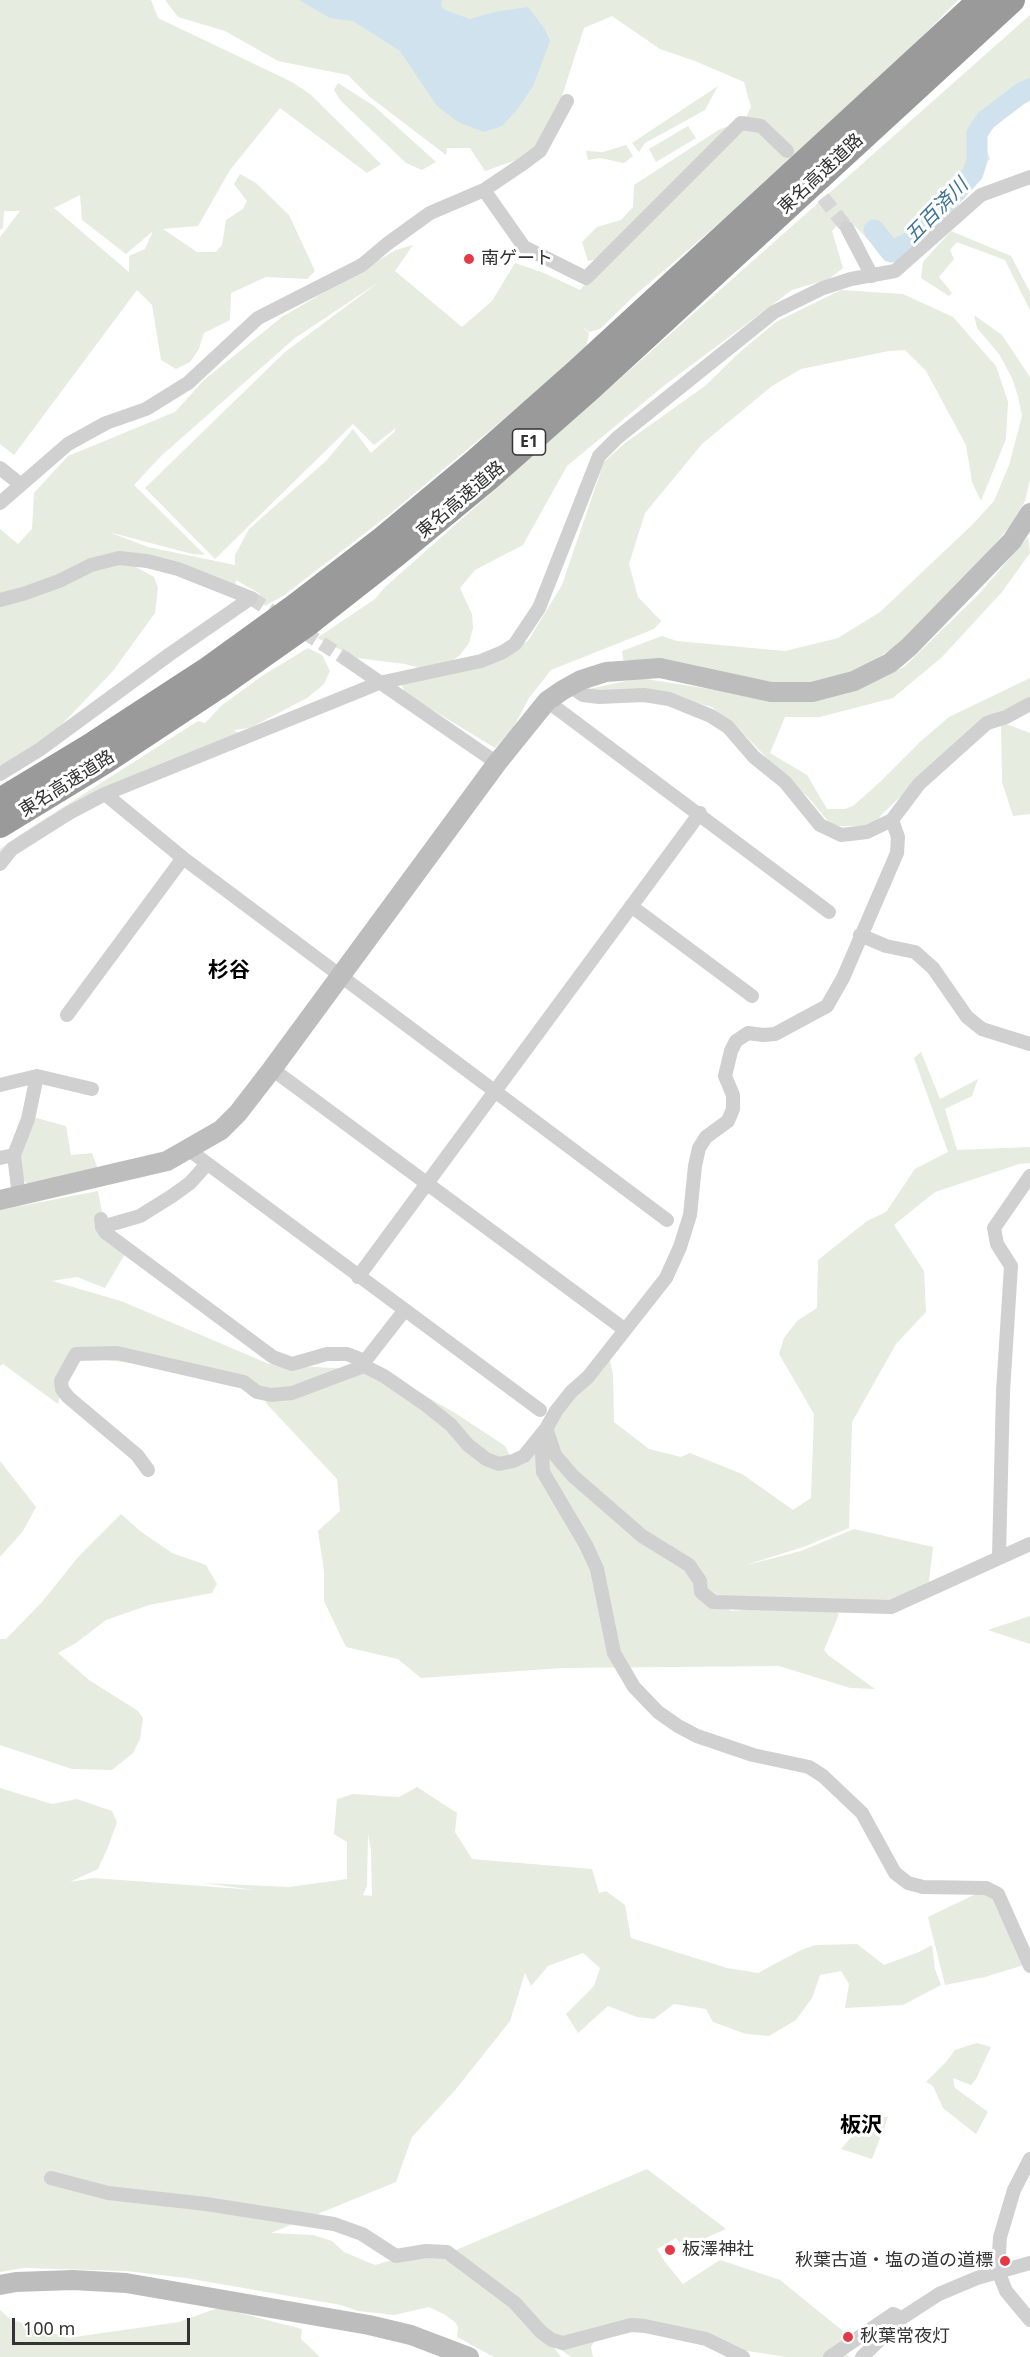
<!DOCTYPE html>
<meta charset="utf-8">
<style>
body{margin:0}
#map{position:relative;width:1030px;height:2357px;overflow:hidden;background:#fff;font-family:"Noto Sans",sans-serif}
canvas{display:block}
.scale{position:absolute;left:12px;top:2318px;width:178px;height:27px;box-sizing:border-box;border:3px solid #333;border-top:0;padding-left:8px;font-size:18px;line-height:21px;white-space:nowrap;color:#333;-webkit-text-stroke:4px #fff;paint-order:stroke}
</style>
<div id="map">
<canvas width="1030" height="2357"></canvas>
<div class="scale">100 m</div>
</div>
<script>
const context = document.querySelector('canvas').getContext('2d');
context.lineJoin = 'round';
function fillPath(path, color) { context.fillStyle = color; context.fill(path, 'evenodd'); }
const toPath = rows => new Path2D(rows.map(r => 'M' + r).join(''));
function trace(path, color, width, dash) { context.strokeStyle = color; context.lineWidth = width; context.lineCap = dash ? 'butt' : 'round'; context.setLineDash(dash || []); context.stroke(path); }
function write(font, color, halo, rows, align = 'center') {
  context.font = font + ' "Noto Sans","Noto Sans JP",sans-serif'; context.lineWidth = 6; context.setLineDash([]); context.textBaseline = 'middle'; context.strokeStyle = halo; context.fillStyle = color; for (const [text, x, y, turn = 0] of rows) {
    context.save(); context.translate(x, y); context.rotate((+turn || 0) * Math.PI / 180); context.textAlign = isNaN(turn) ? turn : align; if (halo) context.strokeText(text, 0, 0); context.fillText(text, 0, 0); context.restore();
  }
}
const green = toPath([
 [0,0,151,0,158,18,292,82,310,94,381,164,367,173,280,108,230,170,198,226,163,229,197,252,216,252,222,245,226,220,243,209,247,201,234,184,240,174,256,183,289,215,315,271,307,279,266,277,231,293,230,320,204,333,199,349,190,362,176,369,161,360,152,305,137,290,14,455,0,444,0,237,20,211,4,211,3,228,0,230],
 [80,195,82,220,126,254,153,231,145,249,129,256,129,272,54,208],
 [165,0,958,0,923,36,888,79,634,296,600,329,589,332,582,326,589,333,586,348,529,398,386,517,283,596,265,606,259,596,260,594,236,580,235,589,186,570,134,566,154,577,158,588,155,613,113,671,44,743,0,766,0,529,18,544,32,529,34,493,68,456,175,412,204,380,282,317,396,250,413,245,395,271,462,327,492,301,515,263,544,273,580,290,590,279,598,259,588,261,582,242,597,227,621,220,633,207,634,185,720,129,741,123,741,128,751,107,744,82,695,61,660,49,612,16,584,28,561,99,539,152,485,171,470,148,447,148,446,155,370,97,348,75,278,61,225,31,178,17],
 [379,282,285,352,145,488,215,559,353,424,374,445,396,428,394,432,371,453,353,429,326,461,249,529,235,555,235,565,148,547,109,532,192,554,205,555,134,485,161,456,295,338],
 [1030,15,1030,90,1020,94,1002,113,983,139,990,159,952,196,945,218,910,250,889,261,845,216,832,231,843,268,829,279,792,290,666,384,567,466,523,545,475,570,460,588,472,614,473,628,469,643,460,655,448,664,419,668,405,664,357,658,317,638,375,599,384,588],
 [338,83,374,106,436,162,422,170,406,163,341,101,334,90],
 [718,86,705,110,645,143,639,152,632,143],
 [688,126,696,138,656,162,649,149],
 [626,145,633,156,624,163,600,158,588,160,586,151,603,152],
 [951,231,1011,256,1030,292,1030,310,1005,260,957,242,950,250,954,259,939,277,952,293,949,296,921,278,923,262],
 [841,290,903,294,953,317,996,366,1008,402,1006,439,981,501,972,482,966,445,926,371,905,350,889,351,801,369,772,386,702,444,645,513,629,564,638,597,661,621,654,629,551,670,529,698,513,728,495,748,405,693,402,685,482,665,528,641,562,585,604,462,625,443,705,386,739,353,776,322],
 [974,315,1002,335,1030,377,1030,479,1025,501,1010,526,986,555,901,643,847,677,799,688,662,660,623,660,622,651,662,636,677,641,785,651,838,638,880,612,972,525,994,501,1009,465,1022,416,1018,396,1012,378,999,354,977,328],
 [1028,537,1030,553,1002,592,942,657,893,698,820,717,785,717,770,753,807,775,827,809,845,809,853,806,880,782,921,741,949,717,1030,678,1030,699,983,719,882,814,874,826,832,826,808,797,783,775,740,730,712,707,650,691,601,692,589,689,640,678,785,701,864,685,904,667,978,595],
 [308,648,322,655,330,671,324,684,307,698,250,728,233,730,241,734,155,771,0,858,0,849,21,834,198,721,205,723,221,706,262,676],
 [1001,722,1030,733,1030,814,1013,816,1002,782],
 [921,1052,940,1099,978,1079,972,1096,945,1109,957,1150,1030,1147,1030,1163,1019,1164,935,1192,894,1225,924,1271,926,1312,896,1344,852,1422,849,1528,806,1546,743,1566,801,1551,854,1529,933,1547,928,1589,895,1605,707,1597,731,1611,827,1604,839,1614,824,1650,828,1655,875,1689,850,1688,779,1666,562,1668,421,1678,398,1659,346,1647,324,1601,324,1571,318,1531,340,1511,337,1479,265,1402,292,1393,271,1395,194,1370,70,1356,58,1404,3,1364,0,1366,0,1210,98,1191,106,1233,128,1249,105,1288,77,1277,52,1281,121,1301,269,1364,348,1369,365,1361,455,1413,505,1446,513,1461,609,1355,613,1375,614,1422,649,1449,681,1457,690,1453,742,1474,793,1510,811,1498,814,1414,779,1354,784,1338,797,1321,817,1308,818,1260,867,1221,886,1212,915,1169,948,1152,914,1058],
 [33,1117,66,1126,71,1155,92,1153,98,1169,29,1185,22,1179,16,1156],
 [0,1461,36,1507,23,1531,0,1557],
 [121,1514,140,1531,172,1553,206,1565,217,1584,212,1593,149,1605,106,1620,76,1643,58,1653,89,1680,138,1711,143,1718,140,1739,133,1753,112,1770,72,1769,0,1745,0,1639,6,1639,42,1602,79,1556],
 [1030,1616,1030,1644,988,1630],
 [417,1787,457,1813,455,1832,472,1859,592,1869,599,1893,606,1891,625,1905,631,1938,727,1968,758,1973,799,1951,815,1945,857,1944,884,1965,919,1952,932,1945,935,1969,941,1985,903,2005,845,2008,849,1984,841,1971,820,1975,812,1998,796,2020,769,2036,746,2034,713,2022,706,2009,674,2004,654,2019,637,2017,608,2006,578,2033,566,2014,594,1986,600,1968,583,1953,548,1966,531,1986,525,1973,510,2021,456,2089,412,2137,396,2182,271,2233,313,2235,332,2241,344,2252,375,2265,420,2252,447,2252,548,2341,597,2337,591,2347,593,2357,571,2357,550,2342,561,2357,494,2357,457,2337,458,2327,455,2322,444,2314,429,2307,394,2315,358,2311,341,2305,186,2278,126,2271,24,2268,0,2272,0,1788,52,1804,77,1799,112,1811,117,1822,108,1847,98,1869,70,1882,94,1878,255,1890,203,1883,289,1887,347,1879,347,1842,334,1834,337,1799,353,1794,399,1797],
 [368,1834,371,1851,372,1896,363,1895,367,1886],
 [980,1892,996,1897,1024,1965,985,1977,945,1985,928,1917],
 [977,2043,991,2047,976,2079,971,2085,953,2078,955,2088,988,2112,976,2134,943,2108,933,2086,926,2082,946,2062,955,2050],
 [888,2117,872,2159,841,2149,867,2119],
 [647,2169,726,2229,683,2248,676,2238,657,2249,665,2262,683,2284,720,2260,780,2280,854,2340,840,2347,849,2357,786,2357,741,2350,667,2325,562,2338,552,2337,456,2250],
 [215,2309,224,2309,302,2329,301,2339,320,2357,0,2357,0,2310,10,2319,68,2338,179,2322]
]);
const water = toPath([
 [299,0,442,0,441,6,445,10,470,19,494,12,528,7,544,28,550,41,533,86,517,110,502,126,484,132,458,122,437,106,400,51,353,21,330,18]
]);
const river = toPath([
 [874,230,891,252,910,242,936,217,952,196,973,173,977,160,977,133,986,120,1020,94,1030,89]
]);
const streetTunnel = toPath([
 [810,181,847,228],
 [251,598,346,659]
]);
const street = toPath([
 [484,190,524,247,586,278,741,123,761,126,787,151],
 [847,228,872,276],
 [0,468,20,484],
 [0,503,68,444,106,423,146,409,188,383,258,318,362,265,387,244,430,213,484,190,524,163,540,151,567,101],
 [0,600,23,594,59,581,91,565,119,558,147,561,178,569,251,598],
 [346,659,497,763],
 [570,686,583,695,599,697,644,695,669,699,711,716,728,727,754,757,785,782,820,825,841,835,867,832,892,820,919,784,987,723,1006,717,1030,704],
 [547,701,829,912],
 [0,774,39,750,170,654,251,598],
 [105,794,183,858,667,1220],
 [892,820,898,837,897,853,843,978,827,1006,775,1034,763,1035,748,1033,736,1041,731,1051,725,1076,733,1095,733,1109,728,1121,706,1137,699,1148,695,1166,690,1215,680,1247,666,1278,588,1377,571,1392,556,1411,546,1429,542,1453,543,1472,586,1545,597,1569,614,1653,634,1687,658,1712,678,1726,697,1736,753,1755,809,1767,823,1776,862,1813,895,1873,908,1883,923,1887,986,1888,998,1894,1030,1966],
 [0,864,12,849,69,813,105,794,379,683,481,661,503,652,515,644,539,608,599,456,617,438,774,312,823,288,851,279,895,271,981,195,1030,177],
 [631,906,752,996],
 [860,935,886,946,915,952,933,968,967,1017,982,1029,1030,1044],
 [67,1015,183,858],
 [272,1069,624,1329],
 [37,1076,92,1089],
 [0,1085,37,1076,28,1119,14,1155,0,1158],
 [189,1150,540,1410],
 [14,1155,19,1197],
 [101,1219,102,1227,106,1233,273,1357,292,1364,327,1354,347,1354,365,1361,404,1311],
 [102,1227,140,1216,172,1196,190,1183,207,1164],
 [358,1277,700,813],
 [547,1431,555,1455,573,1476,642,1536,689,1565,700,1581,701,1592,713,1602,891,1607,1030,1544],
 [148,1470,137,1455,68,1397,62,1389,61,1381,76,1354,117,1353,244,1382,257,1392,271,1395,292,1393,364,1366,384,1376,426,1405,451,1425,468,1445,486,1459,499,1464,513,1461,524,1456,545,1430],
 [999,1556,1003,1392,1011,1266,997,1244,994,1228,1030,1176],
 [1030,2159,1014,2190,1000,2237,998,2271,1006,2291,1030,2320],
 [51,2178,108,2193,206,2204,334,2224,362,2234,396,2256,426,2251,447,2252,515,2303,541,2332,552,2340,563,2343,631,2325,645,2326,706,2339,743,2357],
 [830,2357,893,2314,902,2318],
 [862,2357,902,2318,939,2294,977,2278,1030,2263]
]);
const secondary = toPath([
 [0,1200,167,1161,221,1130,238,1113,272,1069,497,763,547,701,563,690,581,680,606,672,660,668,771,692,812,692,854,681,890,663,909,647,1012,541,1030,513],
 [0,2285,16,2282,73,2280,126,2283,369,2325,411,2335,469,2357]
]);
const highway = toPath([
 [0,801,94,744,206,671,296,606,383,539,473,464,577,372,981,0],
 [0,825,105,761,217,687,308,623,396,554,487,479,590,388,1012,0]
]);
const markers = [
 [469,259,6,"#e63946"],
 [670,2250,6,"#e63946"],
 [1005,2261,6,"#e63946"],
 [848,2337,6,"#e63946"]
];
const shields = [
 [529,442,33]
];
const shieldNames = [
 ["E1",529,442]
];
const streetNames = [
 ["東名高速道路",821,174,-43],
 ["東名高速道路",461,500,-40],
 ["東名高速道路",67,784,-32]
];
const poiNames = [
 ["南ゲート",481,259],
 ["板澤神社",682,2250],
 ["秋葉古道・塩の道の道標",993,2261,"right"],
 ["秋葉常夜灯",860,2337]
];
const waterNames = [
 ["五百済川",937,211,-46]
];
const quarterNames = [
 ["杉谷",229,971],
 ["板沢",861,2126]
];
fillPath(green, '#e6ecdf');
fillPath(water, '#cfe2ee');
trace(river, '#cfe2ee', 21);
trace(streetTunnel, '#d6d6d6', 14, [14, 7]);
trace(street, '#d0d0d0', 14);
trace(secondary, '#bdbdbd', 20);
trace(highway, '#9a9a9a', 26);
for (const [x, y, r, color] of markers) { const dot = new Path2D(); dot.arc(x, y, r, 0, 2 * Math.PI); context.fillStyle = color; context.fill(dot); trace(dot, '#fff', 2); }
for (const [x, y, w] of shields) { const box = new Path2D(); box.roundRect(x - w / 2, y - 13, w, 26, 4.5); context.fillStyle = '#fff'; context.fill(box); trace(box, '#333', 1.5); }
write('bold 16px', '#333', null, shieldNames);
write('18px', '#333', '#fff', streetNames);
write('18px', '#333', '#fff', poiNames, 'left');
write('italic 20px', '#3f7597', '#fff', waterNames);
write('bold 21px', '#000', '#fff', quarterNames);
</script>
